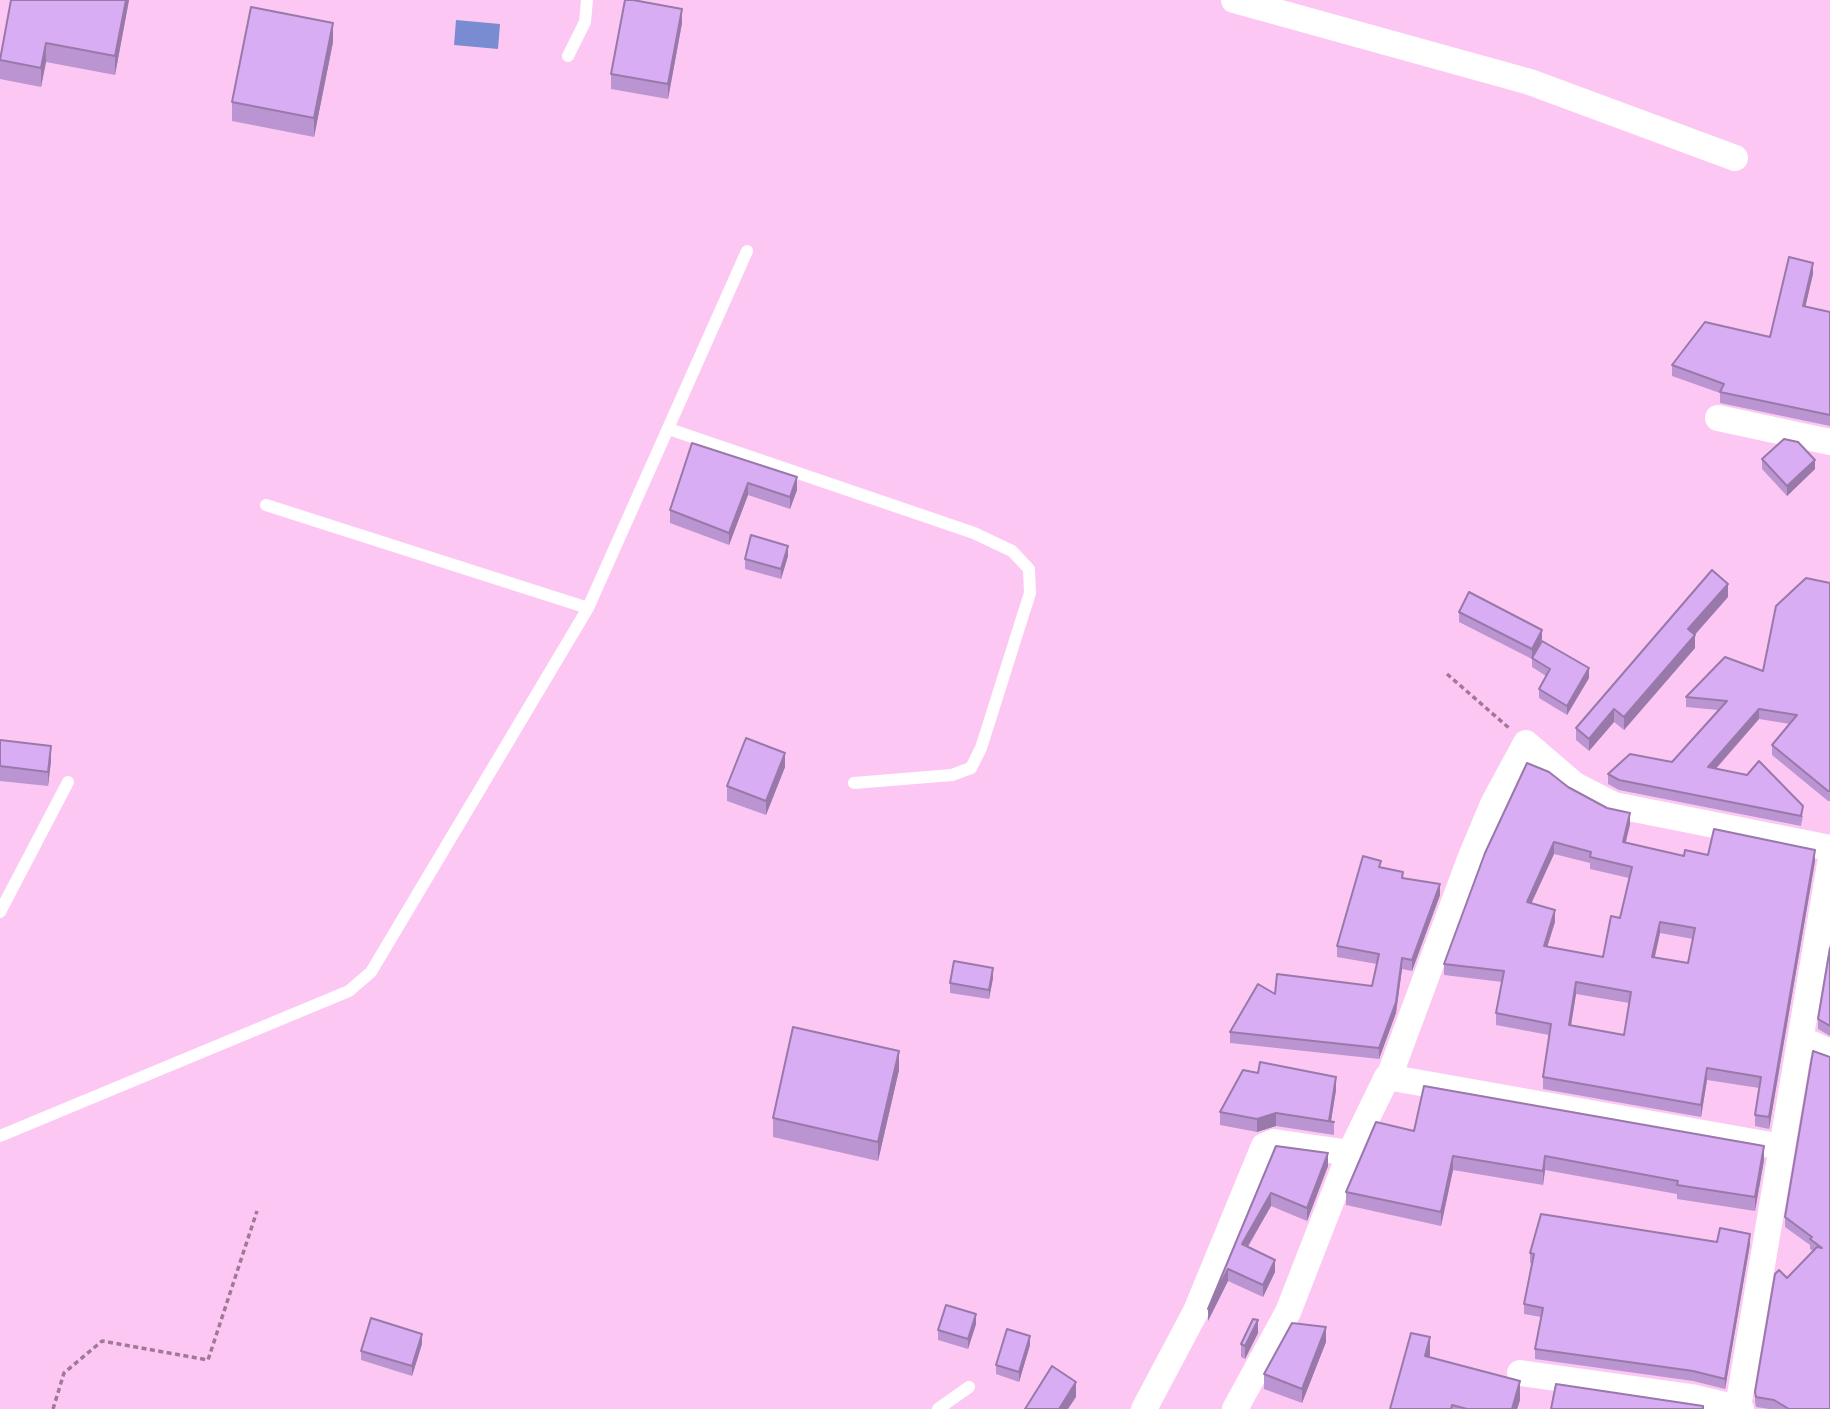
<!DOCTYPE html>
<style>
body{margin:0}
canvas{display:block;background:#fcc8f3}
</style>
<canvas width="1830" height="1409"></canvas>
<script>
const context = document.querySelector('canvas').getContext('2d');
context.lineJoin = 'round';
function fillPath(path, color) { context.fillStyle = color; context.fill(path, 'evenodd'); }
const toPath = rows => new Path2D(rows.map(r => 'M' + r).join(''));
function trace(path, color, width, dash) { context.strokeStyle = color; context.lineWidth = width; context.lineCap = dash ? 'butt' : 'round'; context.setLineDash(dash || []); context.stroke(path); }
const water = toPath([
 [456,20,500,24,498,49,454,45]
]);
const path = toPath([
 [1447,674,1509,728],
 [53,1409,64,1373,102,1341,208,1360,257,1211]
]);
const service = toPath([
 [568,56,585,22,587,0],
 [669,429,974,533,1012,551,1029,569,1030,593,981,748,971,768,952,775,854,783],
 [266,505,588,608],
 [0,912,68,782],
 [0,1136,349,991,371,972,588,608,747,251],
 [938,1409,969,1387]
]);
const minor = toPath([
 [1234,0,1530,82,1735,158],
 [1718,418,1830,442],
 [1801,1039,1830,1052],
 [1389,1077,1470,859,1493,804,1526,743,1575,785,1614,805,1830,848],
 [1520,1373,1691,1397,1741,1409],
 [1738,1407,1830,864],
 [1144,1409,1196,1311,1264,1146,1274,1142,1350,1153,1387,1077,1782,1147],
 [1235,1409,1288,1312,1350,1153]
]);
const wall = toPath([
 [11,0,129,0,115,75,46,62,41,87,0,79,0,60],
 [682,23,668,99,611,89,611,74],
 [333,42,314,137,232,121,232,102],
 [1813,274,1805,307,1830,312,1830,426,1720,403,1720,393,1672,376,1672,365,1770,337],
 [692,443,797,490,790,509,748,495,729,545,670,523,670,510],
 [1762,459,1815,469,1787,496,1762,469],
 [788,556,781,579,745,569,745,559],
 [1830,583,1830,801,1828,801,1772,755,1772,745,1790,724,1759,719,1716,769,1803,816,1801,826,1619,790,1608,784,1608,774,1672,762,1718,710,1686,707,1686,697,1763,671],
 [1728,597,1695,635,1695,648,1624,730,1614,722,1589,751,1576,740,1576,728],
 [1459,612,1542,639,1533,657,1589,678,1567,715,1539,698,1539,689,1546,676,1532,667,1532,658,1532,659,1459,622],
 [0,740,51,761,48,786,0,781],
 [785,767,766,815,727,801,727,786],
 [1568,787,1630,824,1626,842,1684,856,1708,855,1815,861,1769,1129,1755,1126,1755,1115,1759,1088,1707,1080,1701,1117,1543,1089,1543,1077,1549,1035,1496,1025,1496,1013,1502,982,1444,975,1444,964],
 [1554,854,1590,863,1590,869,1629,878,1620,918,1603,957,1547,947,1555,922,1531,903],
 [1660,933,1693,939,1688,963,1655,957],
 [1576,994,1629,1003,1624,1035,1571,1026],
 [1381,868,1440,895,1412,971,1402,969,1396,1013,1379,1059,1230,1043,1230,1032,1275,994,1372,986,1377,964,1337,957,1337,946],
 [1830,948,1830,1036,1818,1029,1818,1019],
 [993,978,989,999,950,993,950,983],
 [1830,1057,1830,1409,1769,1409,1756,1407,1755,1402,1755,1392,1787,1278,1813,1251,1810,1249,1810,1245,1785,1227,1785,1217],
 [899,1070,878,1161,773,1137,773,1118],
 [1336,1090,1331,1121,1334,1122,1334,1135,1276,1126,1257,1132,1220,1125,1220,1112],
 [1414,1131,1764,1160,1755,1211,1677,1199,1677,1194,1545,1170,1543,1185,1453,1170,1441,1226,1346,1205,1346,1192],
 [1276,1146,1328,1166,1307,1221,1271,1206,1248,1247,1275,1272,1263,1297,1228,1281,1208,1321],
 [1717,1242,1750,1244,1725,1389,1693,1381,1535,1359,1535,1349,1541,1317,1524,1314,1524,1304,1532,1263,1530,1263,1530,1253],
 [976,1324,968,1349,938,1340,938,1330],
 [1258,1333,1245,1359,1241,1357,1241,1344],
 [1326,1342,1302,1403,1264,1389,1264,1374],
 [422,1344,412,1376,361,1360,361,1351],
 [1030,1345,1019,1382,996,1374,996,1365],
 [1429,1357,1520,1400,1517,1409,1390,1409]
]);
const shadedWall = toPath([
 [126,0,129,0,115,75,115,56],
 [682,9,682,23,668,99,668,84],
 [333,23,333,42,314,137,314,118],
 [46,43,46,62,41,87,41,68],
 [1813,263,1813,274,1803,317,1803,306],
 [1815,460,1815,469,1787,496,1787,486],
 [797,477,797,490,790,509,790,497],
 [748,483,748,495,729,545,729,533],
 [788,546,788,556,781,579,781,569],
 [1728,584,1728,597,1688,642,1688,629],
 [1542,630,1542,639,1532,659,1532,649],
 [1695,635,1695,648,1624,730,1624,717],
 [1589,668,1589,678,1567,715,1567,706],
 [1614,709,1614,722,1589,751,1589,739],
 [1759,709,1759,719,1708,777,1708,767],
 [51,746,51,761,48,786,48,772],
 [785,753,785,767,766,815,766,801],
 [1630,813,1630,824,1623,853,1623,842],
 [1554,842,1554,854,1527,913,1527,902],
 [1815,850,1815,861,1769,1129,1769,1117],
 [1440,884,1440,895,1412,971,1412,960],
 [1555,910,1555,922,1544,957,1544,946],
 [1660,922,1660,933,1652,968,1652,957],
 [1402,958,1402,969,1396,1013,1379,1059,1379,1048],
 [993,968,993,978,989,999,989,990],
 [1576,982,1576,994,1569,1037,1569,1025],
 [899,1051,899,1070,878,1161,878,1142],
 [1707,1068,1707,1080,1701,1117,1701,1105],
 [1336,1077,1336,1090,1331,1121,1329,1121],
 [1276,1113,1276,1126,1257,1132,1257,1119],
 [1764,1146,1764,1160,1755,1211,1755,1197],
 [1328,1153,1328,1166,1307,1221,1307,1208],
 [1453,1156,1453,1170,1441,1226,1441,1212],
 [1545,1156,1545,1170,1543,1185,1543,1171],
 [1271,1193,1271,1206,1242,1256,1242,1244],
 [1750,1234,1750,1244,1725,1389,1725,1379],
 [1275,1260,1275,1272,1263,1297,1263,1285],
 [1228,1269,1228,1281,1208,1321,1208,1309],
 [976,1314,976,1324,968,1349,968,1339],
 [1258,1320,1258,1333,1245,1359,1245,1346],
 [1326,1327,1326,1342,1302,1403,1302,1389],
 [422,1334,422,1344,412,1376,412,1366],
 [1030,1336,1030,1345,1019,1382,1019,1372],
 [1430,1337,1430,1355,1425,1374,1425,1356],
 [1520,1381,1520,1400,1517,1409,1512,1409],
 [1076,1382,1076,1397,1068,1409,1059,1409]
]);
const building = toPath([
 [11,0,126,0,115,56,46,43,41,68,0,60,11,0],
 [625,0,633,0,682,9,668,84,611,74,625,0],
 [251,7,333,23,314,118,232,102,251,7],
 [1789,257,1813,263,1803,306,1830,312,1830,415,1720,392,1724,384,1672,365,1705,322,1770,337,1789,257],
 [1784,439,1798,442,1815,460,1787,486,1762,459,1784,439],
 [692,443,797,477,790,497,748,483,729,533,670,510,692,443],
 [751,535,788,546,781,569,745,559,751,535],
 [1712,570,1728,584,1688,629,1695,635,1624,717,1614,709,1589,739,1576,728,1712,570],
 [1806,578,1830,583,1830,791,1828,791,1772,745,1797,715,1759,709,1708,767,1747,775,1759,761,1803,806,1801,816,1619,780,1608,774,1630,754,1672,762,1727,701,1686,697,1725,657,1763,671,1776,606,1806,578],
 [1469,592,1542,630,1532,649,1459,612,1469,592],
 [1542,641,1589,668,1567,706,1539,689,1550,669,1532,658,1542,641],
 [746,738,785,753,766,801,727,786,746,738],
 [0,740,51,746,48,772,0,766,0,740],
 [1527,763,1549,772,1568,787,1607,808,1630,813,1623,842,1684,856,1685,850,1708,855,1714,829,1815,850,1769,1117,1755,1115,1761,1077,1707,1068,1701,1105,1543,1077,1551,1024,1496,1013,1504,971,1444,964,1485,853,1527,763],
 [1554,842,1591,852,1590,857,1632,867,1620,918,1611,916,1603,957,1544,946,1555,910,1527,902,1554,842],
 [1660,922,1695,928,1688,963,1652,957,1660,922],
 [1576,982,1631,992,1624,1035,1569,1025,1576,982],
 [1363,856,1381,861,1379,867,1403,872,1402,878,1440,884,1412,960,1402,958,1396,1002,1379,1048,1230,1032,1258,984,1275,994,1277,974,1372,986,1379,954,1337,946,1363,856],
 [1830,948,1830,1026,1818,1019,1830,948],
 [954,961,993,968,989,990,950,983,954,961],
 [793,1027,899,1051,878,1142,773,1118,793,1027],
 [1813,1051,1830,1057,1830,1409,1789,1409,1774,1400,1756,1397,1755,1392,1775,1274,1779,1270,1787,1278,1817,1247,1822,1248,1810,1239,1812,1237,1785,1217,1813,1051],
 [1260,1062,1336,1077,1329,1121,1334,1122,1276,1113,1257,1119,1220,1112,1243,1070,1258,1073,1260,1062],
 [1424,1086,1764,1146,1755,1197,1677,1185,1678,1181,1545,1156,1543,1171,1453,1156,1441,1212,1346,1192,1376,1122,1414,1131,1424,1086],
 [1276,1146,1328,1153,1307,1208,1271,1193,1242,1244,1275,1260,1263,1285,1228,1269,1208,1309,1276,1146],
 [1541,1214,1717,1242,1720,1228,1750,1234,1725,1379,1693,1371,1535,1349,1543,1308,1524,1304,1534,1254,1530,1253,1541,1214],
 [946,1305,976,1314,968,1339,938,1330,946,1305],
 [371,1318,422,1334,412,1366,361,1351,371,1318],
 [1253,1319,1258,1320,1245,1346,1241,1344,1253,1319],
 [1292,1323,1326,1327,1302,1389,1264,1374,1292,1323],
 [1007,1329,1030,1336,1019,1372,996,1365,1007,1329],
 [1411,1333,1430,1337,1425,1356,1520,1381,1512,1409,1467,1409,1452,1405,1451,1409,1390,1409,1411,1333],
 [1052,1366,1076,1382,1059,1409,1025,1409,1052,1366],
 [1556,1384,1703,1406,1703,1409,1551,1409,1556,1384]
]);
fillPath(water, '#798bd1');
trace(path, '#a07999', 3.5, [5, 3.5]);
trace(service, '#fff', 12);
trace(minor, '#fff', 26);
fillPath(wall, '#bb95d1');
fillPath(shadedWall, '#9879aa');
fillPath(building, '#d9adf3');
trace(building, '#9879aa', 2);
</script>
